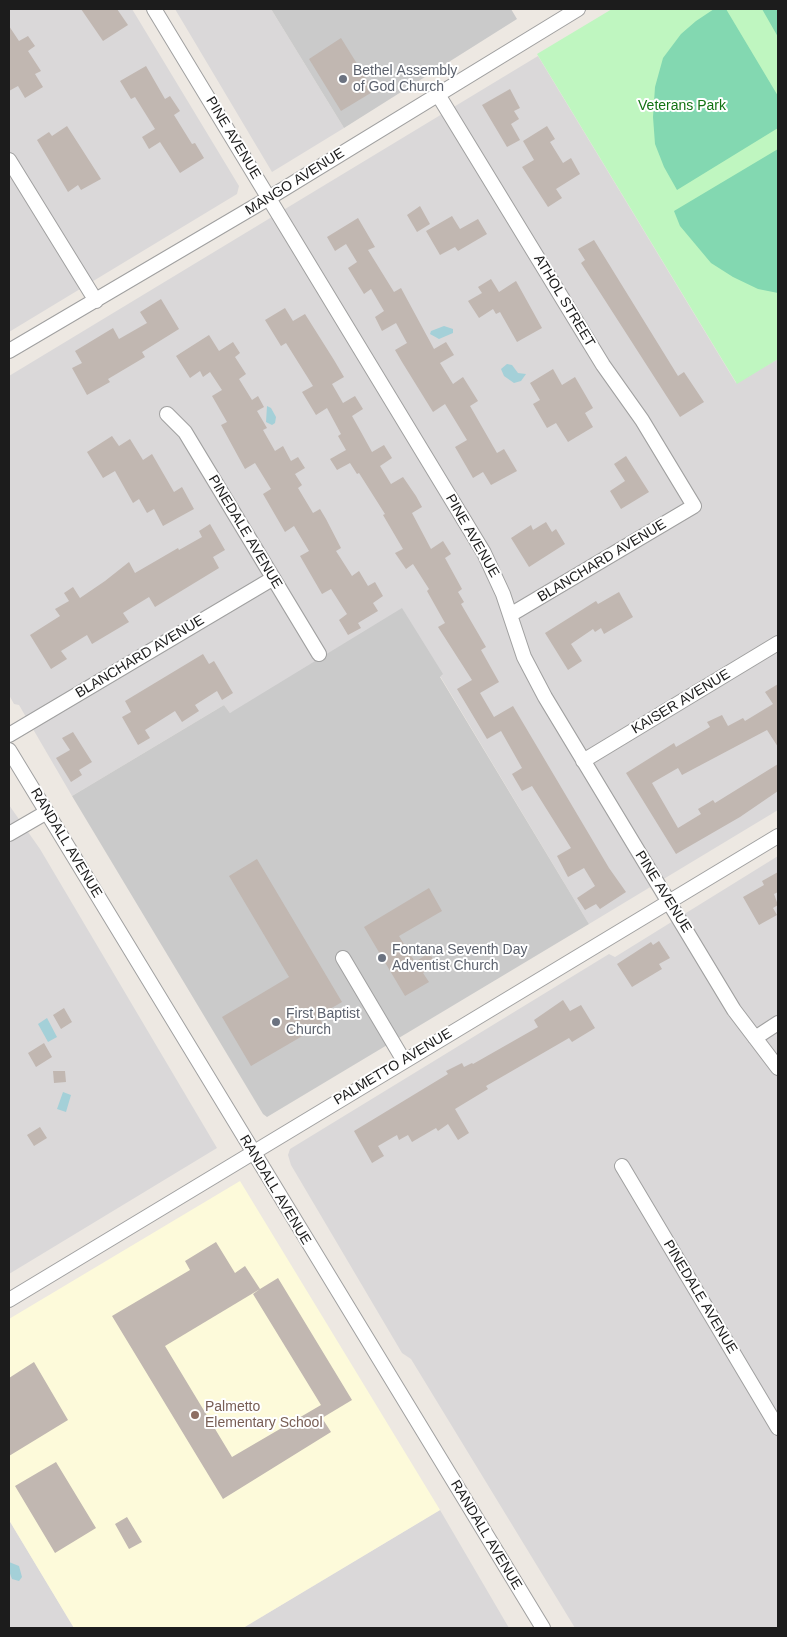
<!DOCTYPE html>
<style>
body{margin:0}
#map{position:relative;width:787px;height:1637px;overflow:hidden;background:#ede8e2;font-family:Helvetica,sans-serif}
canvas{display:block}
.frame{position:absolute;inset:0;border:10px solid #1c1c1c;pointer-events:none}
</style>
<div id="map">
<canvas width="787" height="1637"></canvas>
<div class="frame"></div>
</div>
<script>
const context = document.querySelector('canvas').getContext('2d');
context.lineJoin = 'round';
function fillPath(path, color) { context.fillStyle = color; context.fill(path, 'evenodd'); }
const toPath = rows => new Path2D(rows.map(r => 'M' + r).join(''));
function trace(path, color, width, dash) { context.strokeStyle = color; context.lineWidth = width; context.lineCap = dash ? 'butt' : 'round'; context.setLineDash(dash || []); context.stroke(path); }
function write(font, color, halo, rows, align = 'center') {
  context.font = font + ' Helvetica,sans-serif'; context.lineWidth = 4; context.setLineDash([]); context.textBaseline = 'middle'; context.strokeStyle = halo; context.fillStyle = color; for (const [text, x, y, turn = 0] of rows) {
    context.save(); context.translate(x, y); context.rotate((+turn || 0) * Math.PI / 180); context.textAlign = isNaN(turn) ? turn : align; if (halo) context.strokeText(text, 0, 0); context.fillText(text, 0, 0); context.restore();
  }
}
const residential = toPath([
 [9,9,132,9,239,186,237,194,9,332],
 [175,9,271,9,344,128,272,172],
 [538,56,736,383,778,359,778,810,589,924,440,676,443,675,230,713,224,705,72,796,19,705,14,704,9,695,9,376],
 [9,805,40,849,217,1148,9,1274],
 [778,856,778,1628,575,1628,411,1359,402,1353,291,1165,288,1155,290,1149,609,954,615,957],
 [440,1510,509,1628,243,1628],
 [9,1520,74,1628,9,1628]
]);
const education = toPath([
 [240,1181,440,1510,243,1628,74,1628,9,1520,9,1319]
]);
const religious = toPath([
 [271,9,511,9,517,19,344,128],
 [402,608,443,674,440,677,589,924,267,1117,263,1114,72,796,224,705,230,713]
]);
const park = toPath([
 [612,9,778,9,778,359,737,384,537,54]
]);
const pitch = toPath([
 [714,9,726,9,778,96,778,128,677,190,664,167,655,144,653,117,655,87,663,58,681,34,696,21],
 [762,9,778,9,778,37],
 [778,149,778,293,758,289,733,277,711,263,680,226,674,211]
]);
const water = toPath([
 [444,326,453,329,453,333,439,339,430,334,431,331],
 [507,364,512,365,518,373,526,374,521,381,514,383,504,376,501,369],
 [267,406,271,408,276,417,275,423,272,425,266,422],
 [47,1018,57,1037,48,1042,38,1024],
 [63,1092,71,1095,66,1112,57,1109],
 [9,1562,19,1566,22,1577,19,1581,12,1579,9,1571]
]);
const building = toPath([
 [81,9,117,9,128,25,103,41],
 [9,26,19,41,28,36,35,46,28,51,41,71,35,74,43,87,25,98,18,86,9,91],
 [341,38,374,91,341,111,309,59],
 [146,66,165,99,170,96,180,111,174,115,192,144,195,143,204,158,180,173,160,142,149,149,142,137,155,129,135,97,131,99,120,81],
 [510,89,520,108,514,111,519,119,511,124,520,140,507,147,482,105],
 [67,126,101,179,81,190,78,185,68,192,37,140,49,132,52,136],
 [547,126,555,139,550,142,563,163,571,158,580,174,556,189,562,198,548,207,522,167,534,160,523,141],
 [420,206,430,224,417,232,407,215],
 [452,216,460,229,478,219,487,234,458,251,455,247,440,255,426,231],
 [358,218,375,247,368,250,394,292,401,288,434,349,446,342,454,355,440,363,453,384,463,377,478,401,470,406,497,453,504,449,517,471,491,485,483,472,473,478,455,447,467,440,453,417,445,404,433,412,402,362,395,350,407,343,396,323,382,331,375,317,384,311,371,289,364,294,348,268,357,262,346,244,335,251,327,237],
 [594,240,678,376,684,372,704,402,680,417,581,263,585,260,578,249],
 [491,279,499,292,516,281,542,328,517,342,500,312,496,314,493,309,479,318,468,301,482,293,478,287],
 [161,299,179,329,142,352,145,357,108,379,110,382,87,395,72,368,82,363,75,351,113,328,119,339,147,323,140,312],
 [285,308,293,321,305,314,334,360,344,377,332,384,343,403,355,396,363,409,352,416,361,432,372,452,384,445,392,458,380,466,391,484,403,477,416,496,422,507,412,513,431,549,443,541,451,554,445,558,462,589,458,592,464,602,461,604,486,647,481,650,499,682,480,693,494,717,513,706,609,868,626,892,600,909,596,904,585,910,577,898,595,886,584,868,568,877,557,856,571,848,532,786,522,791,512,774,522,768,501,731,487,739,457,689,472,680,438,627,445,623,427,591,429,589,413,564,406,569,395,553,403,549,383,515,385,514,359,473,357,474,350,463,337,470,330,459,346,450,338,436,341,434,327,408,316,415,302,392,313,386,286,343,281,346,265,320],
 [209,335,219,351,233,342,240,353,235,357,246,374,239,379,252,400,258,396,264,407,257,411,267,428,263,430,275,451,283,446,291,461,298,457,305,468,295,474,302,485,298,488,313,513,320,509,326,519,341,548,336,551,352,576,359,571,368,586,375,582,383,596,373,603,378,611,358,623,361,628,348,635,339,620,347,614,331,589,322,594,300,556,309,551,294,526,285,532,263,494,271,489,255,463,245,469,221,425,227,422,212,396,222,390,210,372,203,377,200,371,190,378,176,356],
 [553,369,562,385,575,377,593,408,585,413,593,427,568,442,556,423,547,428,533,404,540,400,530,383],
 [112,436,119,446,130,439,143,460,152,454,174,492,182,487,194,509,163,526,154,509,147,513,139,499,133,503,115,471,103,478,87,452],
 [626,456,649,492,621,509,610,491,625,481,614,464],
 [546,522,552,532,556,529,565,544,529,567,511,538,531,525,533,530],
 [210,524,225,550,213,557,219,568,155,607,149,597,123,613,129,622,92,644,87,635,61,651,67,659,51,669,30,635,60,616,55,609,69,601,64,593,73,587,80,598,105,581,129,562,135,573,178,548,179,550,202,537,199,531],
 [619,592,633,617,604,634,601,628,595,632,593,629,571,644,582,661,568,670,545,633,596,601,598,604],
 [203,654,209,664,214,661,233,693,222,700,217,691,195,705,199,711,182,722,175,711,145,730,150,738,138,745,122,717,131,712,125,701],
 [778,684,778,747,767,730,682,775,678,768,652,783,678,828,701,814,698,809,713,800,715,803,778,764,778,791,740,817,676,854,626,773,674,743,676,747,710,727,707,722,722,715,728,726,743,718,745,721,773,704,765,692],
 [73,732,92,762,79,770,82,775,71,782,56,758,70,750,62,738],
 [257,859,342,1002,318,1016,323,1024,251,1066,222,1017,289,977,229,876],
 [778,872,778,892,774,894,778,905,773,908,777,915,759,925,743,897,764,885,762,881],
 [429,888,442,911,399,936,415,962,429,953,437,965,423,973,429,982,405,996,364,927],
 [659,941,670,958,659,964,662,969,632,987,617,964,651,942,653,945],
 [563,1000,570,1011,581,1005,595,1028,572,1042,569,1038,486,1086,488,1089,455,1109,469,1133,458,1140,448,1124,438,1131,436,1128,412,1142,408,1135,399,1140,397,1135,378,1146,384,1156,372,1163,354,1131,448,1074,446,1071,462,1063,464,1067,472,1063,473,1064,538,1027,534,1020],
 [64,1008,72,1022,61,1029,53,1015],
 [44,1043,52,1057,36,1067,28,1053],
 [53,1071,65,1071,66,1082,54,1083],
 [40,1127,47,1138,34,1146,27,1135],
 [216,1242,235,1273,245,1266,260,1289,278,1278,352,1400,322,1418,331,1432,223,1499,112,1316,190,1270,185,1261],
 [260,1289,253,1294,321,1405,232,1457,165,1346],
 [34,1362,68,1420,9,1456,9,1378],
 [56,1462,96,1528,55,1553,15,1486],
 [127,1517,142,1542,129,1549,115,1524]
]);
const minor = toPath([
 [154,9,484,553,503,594,524,657,545,697,734,1010,778,1068],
 [437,93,603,365,642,420,694,506,510,615],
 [9,160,96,301],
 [9,351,269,198,578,9],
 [167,414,185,432,319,654],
 [9,735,272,579],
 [9,750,543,1628],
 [583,761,778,643],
 [9,834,47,812],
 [343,958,404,1061],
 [755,1038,778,1023],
 [622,1166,778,1428],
 [9,1300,778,836]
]);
const markers = [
 [343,79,5,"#6b7280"],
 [382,958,5,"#6b7280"],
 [276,1022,5,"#6b7280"],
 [195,1415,5,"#8d6e63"]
];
const worshipNames = [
 ["Bethel Assembly",353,71],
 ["of God Church",353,87],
 ["Fontana Seventh Day",392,950],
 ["Adventist Church",392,966],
 ["First Baptist",286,1014],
 ["Church",286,1030]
];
const parkNames = [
 ["Veterans Park",682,106]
];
const streetNames = [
 ["PINE AVENUE",233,138,59],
 ["MANGO AVENUE",295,182,-32],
 ["ATHOL STREET",564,301,59],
 ["PINEDALE AVENUE",245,532,59],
 ["PINE AVENUE",472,536,60],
 ["BLANCHARD AVENUE",602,561,-31],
 ["BLANCHARD AVENUE",140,657,-31],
 ["KAISER AVENUE",681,702,-31],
 ["RANDALL AVENUE",66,843,59],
 ["PINE AVENUE",663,892,58],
 ["PALMETTO AVENUE",393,1067,-31],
 ["RANDALL AVENUE",275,1190,59],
 ["PINEDALE AVENUE",700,1297,59],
 ["RANDALL AVENUE",486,1535,59]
];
const educationNames = [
 ["Palmetto",205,1407],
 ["Elementary School",205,1423]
];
fillPath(residential, '#dad8d9');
fillPath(education, '#fdfada');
fillPath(religious, '#cacaca');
fillPath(park, '#bff6c0');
fillPath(pitch, '#83d8b1');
fillPath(water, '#a4d0d8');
fillPath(building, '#c1b7b1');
trace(minor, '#a0a0a0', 16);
trace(minor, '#fff', 14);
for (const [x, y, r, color] of markers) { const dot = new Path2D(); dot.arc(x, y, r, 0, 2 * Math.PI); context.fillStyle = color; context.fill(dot); trace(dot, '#fff', 2); }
write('14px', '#5b616d', '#fff', worshipNames, 'left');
write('14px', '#117212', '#fff', parkNames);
write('14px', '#1c1c1c', '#fff', streetNames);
write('14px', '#785e54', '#fff', educationNames, 'left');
</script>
